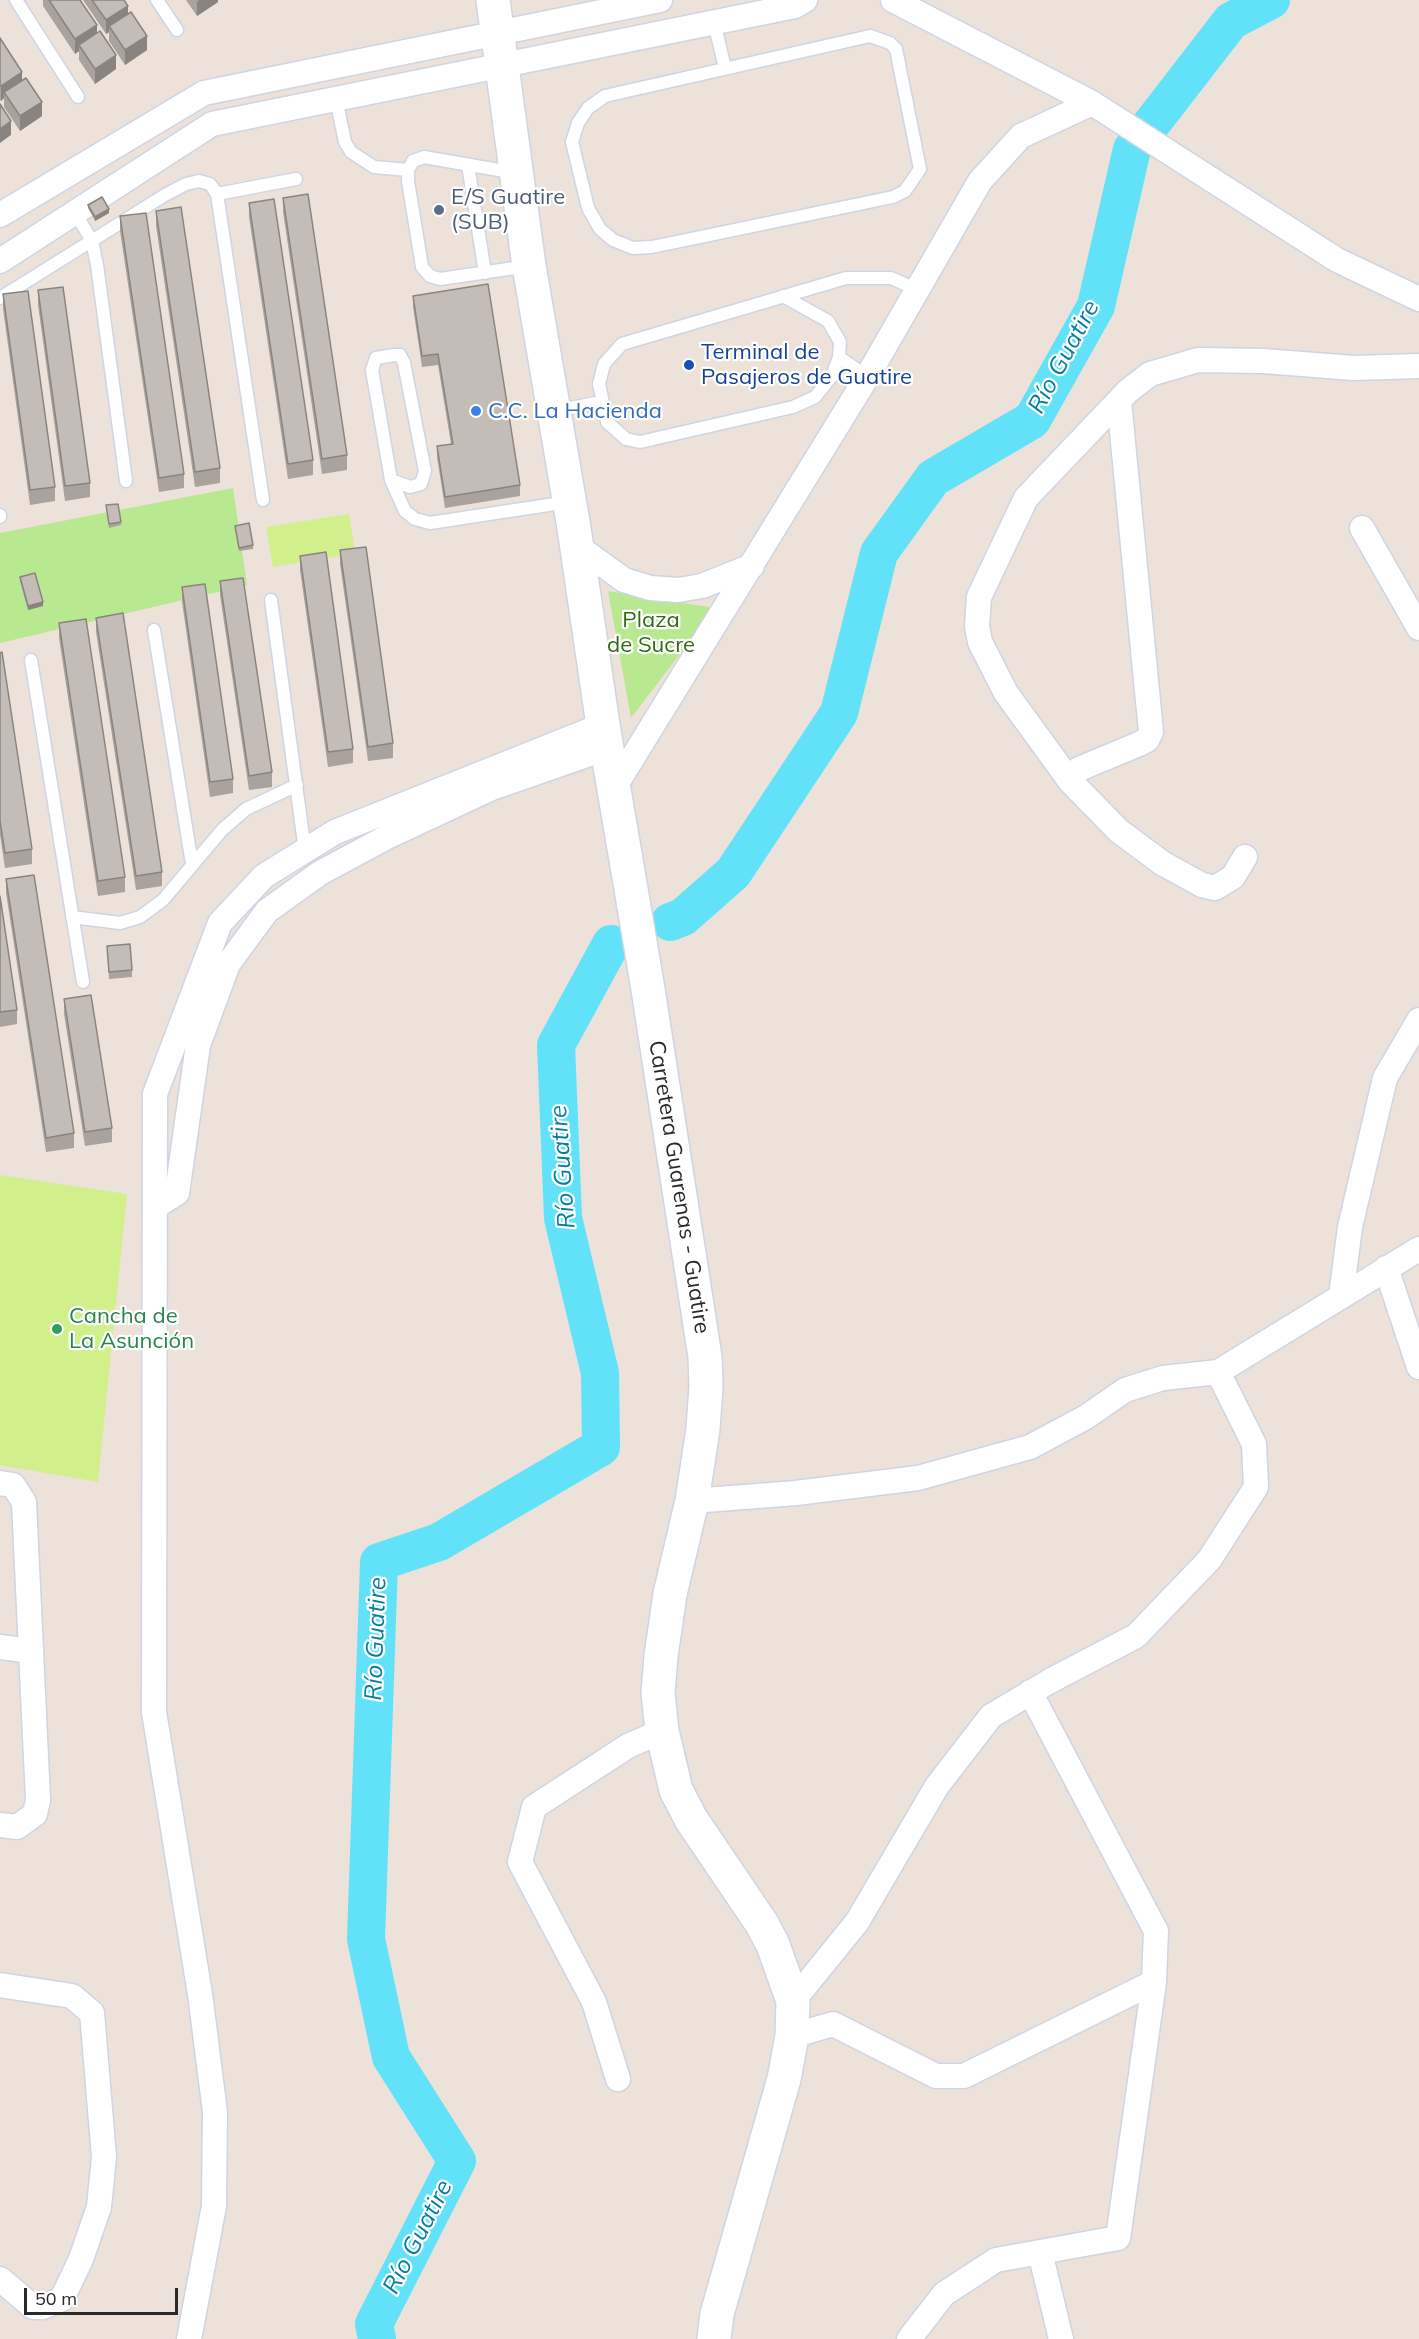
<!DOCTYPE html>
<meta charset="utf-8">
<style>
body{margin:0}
#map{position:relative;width:1419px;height:2339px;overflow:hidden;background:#ece2d9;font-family:Mulish,sans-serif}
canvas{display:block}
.scale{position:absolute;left:24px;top:2288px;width:154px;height:27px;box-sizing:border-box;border:3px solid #292929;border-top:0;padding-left:8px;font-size:18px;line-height:21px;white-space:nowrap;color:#292929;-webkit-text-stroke:4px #fff;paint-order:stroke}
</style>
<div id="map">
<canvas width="1419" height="2339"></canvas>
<div class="scale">50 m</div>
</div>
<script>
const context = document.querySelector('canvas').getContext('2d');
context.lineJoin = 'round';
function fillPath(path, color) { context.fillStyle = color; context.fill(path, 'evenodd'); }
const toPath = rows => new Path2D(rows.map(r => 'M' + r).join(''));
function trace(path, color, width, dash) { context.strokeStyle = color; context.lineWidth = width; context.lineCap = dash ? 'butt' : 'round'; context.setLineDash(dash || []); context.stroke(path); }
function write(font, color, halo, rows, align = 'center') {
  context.font = font + ' Mulish,sans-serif'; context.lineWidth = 4.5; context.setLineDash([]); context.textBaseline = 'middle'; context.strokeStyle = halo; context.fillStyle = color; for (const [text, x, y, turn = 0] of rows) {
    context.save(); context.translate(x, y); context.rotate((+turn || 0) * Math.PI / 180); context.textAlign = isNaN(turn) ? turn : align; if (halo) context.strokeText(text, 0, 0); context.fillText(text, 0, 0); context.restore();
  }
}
const green = toPath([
 [233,488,247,585,0,643,0,533],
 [608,591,715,608,631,718]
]);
const pitch = toPath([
 [349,514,355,553,273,567,266,527],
 [0,1175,127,1194,98,1482,0,1465]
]);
const river = toPath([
 [670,922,683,917,733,873,839,713,879,553,933,478,1032,420,1096,306,1132,149,1231,21,1271,0],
 [377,2339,374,2324,457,2161,391,2057,366,1939,379,1562,439,1542,601,1447,600,1373,563,1218,556,1045,611,944]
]);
const service = toPath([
 [16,0,78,97],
 [157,0,177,30],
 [714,22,725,68],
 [870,36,890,43,896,49,920,169,905,191,893,197,652,247,633,248,613,240,600,229,588,208,572,142,578,123,588,108,605,96,870,36],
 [336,99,345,142,351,152,374,167,408,170],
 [468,165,485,273],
 [516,173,424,157,413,161,408,170,408,181,422,267,430,276,440,279,528,266],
 [217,194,296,179],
 [74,211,92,241,97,265,126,481],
 [783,296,828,321,840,342,839,357,832,376,815,397,793,407,640,442,626,439,607,422,599,384,604,364,622,344,846,278,891,278,916,289],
 [0,298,165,195,186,184,199,181,210,184,217,194,263,500],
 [839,357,867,377],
 [555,411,601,402],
 [391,480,410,487,421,484,425,471,404,363,400,355,394,355,376,358,372,370,391,480,405,511,415,519,430,523,568,502],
 [0,515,0,517],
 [271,600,305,851],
 [154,630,192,864],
 [31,660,83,982],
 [72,917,120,923,140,917,163,900,222,830,246,809,297,785]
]);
const minor = toPath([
 [893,0,1092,103,1337,260,1419,299],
 [0,215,204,93,660,0],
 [0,261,212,124,795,6,805,0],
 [1362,528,1419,628],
 [577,546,624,580,650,588,678,590,702,586,752,566],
 [1070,781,1079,769,1139,744,1147,740,1151,732,1119,401],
 [614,788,867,377,980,181,1021,136,1092,103],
 [1245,857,1233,877,1215,888,1202,885,1162,863,1119,831,1070,781,1006,693,980,642,977,626,979,597,1026,498,1128,391,1150,374,1198,360,1263,361,1354,368,1419,366],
 [155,1207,177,1193,198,1045,228,964,267,911,320,873,387,837,492,788,607,748],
 [1386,1268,1419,1367],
 [1341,1296,1350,1227,1385,1078,1419,1020],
 [0,1483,13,1485,24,1502,38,1800,35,1814,17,1827,0,1825],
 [692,1501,796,1493,918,1478,1030,1447,1086,1417,1125,1390,1163,1378,1218,1372,1419,1249],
 [0,1647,31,1651],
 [0,1985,72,1996,92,2013,104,2157,99,2207,81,2259,62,2299,43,2307,33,2307,0,2279],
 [793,2001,857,1922,937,1786,991,1716,1050,1681,1136,1636,1209,1560,1256,1487,1254,1444,1218,1372],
 [792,2036,833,2024,936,2076,964,2076,1154,1982],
 [618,2079,594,2002,520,1862,534,1807,628,1746,662,1731],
 [1040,2252,1061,2339],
 [189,2339,214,2206,215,2112,200,1994,154,1712,155,1094,220,923,264,876,335,832,603,725],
 [909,2339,944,2294,996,2260,1118,2238,1154,1982,1156,1931,1030,1692]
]);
const secondary = toPath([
 [493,0,529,266,574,528,603,725,647,983,705,1357,706,1386,703,1429,692,1501,670,1594,661,1656,658,1693,662,1731,676,1790,691,1819,762,1924,773,1945,793,2001,792,2036,784,2079,717,2314,714,2339]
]);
const wall = toPath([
 [43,0,80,0,97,34,116,69,95,84,79,60,79,51,75,54,43,6],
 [83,0,124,0,128,14,147,50,125,65,109,41,109,32,106,34],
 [186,0,218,0,218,2,197,16],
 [0,38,42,116,20,131,4,107,4,98,1,101,0,100],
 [283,198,347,455,347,470,322,474,283,212],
 [249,203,313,460,313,475,288,479,249,217],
 [88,205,109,213,95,221,88,208],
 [156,211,220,468,220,483,195,487,156,226],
 [120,216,184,474,184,488,159,492,120,231],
 [38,290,90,483,90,497,65,501,38,305],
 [3,294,55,487,55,501,30,505,3,309],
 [413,296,520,485,520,496,445,508,437,457,437,446,451,444,438,365,422,367,413,307],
 [106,505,121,522,121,525,109,528],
 [235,526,253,545,253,549,239,551],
 [340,550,393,743,393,758,368,761,340,564],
 [300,556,353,749,353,763,328,767,300,570],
 [20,577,43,606,28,610,20,581],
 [220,581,272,772,272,787,249,790,220,595],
 [182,587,233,779,233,793,210,797,182,602],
 [96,618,162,872,162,886,136,890,96,632],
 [59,623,125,877,125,892,98,896,59,638],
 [0,653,32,849,32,864,5,868,0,835],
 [6,879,74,1133,74,1148,46,1152,6,893],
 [0,896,17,1010,17,1024,0,1027],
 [107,946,132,970,132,977,109,979],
 [64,999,112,1128,112,1142,85,1146,64,1014]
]);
const shadedWall = toPath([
 [199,0,218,0,218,2,197,16,197,2],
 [128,6,128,20,109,26,109,32,106,34,106,20],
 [97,25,97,39,79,45,79,51,75,54,75,39],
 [147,36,147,50,125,65,125,50],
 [116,55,116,69,95,84,95,69],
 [22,72,22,86,4,92,4,98,1,101,1,86],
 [42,102,42,116,20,131,20,116],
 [11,121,11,135,0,143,0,129],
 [109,209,109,213,95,221,95,217],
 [43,602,43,606,28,610,28,606]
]);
const building = toPath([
 [49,0,80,0,97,25,75,39,49,0],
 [92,0,124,0,128,6,106,20,92,0],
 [131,12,147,36,125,50,109,26,131,12],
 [100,31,116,55,95,69,79,45,100,31],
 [0,38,22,72,1,86,0,85,0,38],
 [26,78,42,102,20,116,4,92,26,78],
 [0,104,11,121,0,129,0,104],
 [308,194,347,455,322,459,283,198,308,194],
 [102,197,109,209,95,217,88,205,102,197],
 [274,199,313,460,288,464,249,203,274,199],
 [181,207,220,468,195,472,156,211,181,207],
 [146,213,184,474,159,478,120,216,146,213],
 [488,284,520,485,445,497,437,446,453,444,438,354,422,356,413,296,488,284],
 [63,287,90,483,65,486,38,290,63,287],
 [28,291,55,487,30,490,3,294,28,291],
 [118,504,121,522,109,524,106,505,118,504],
 [249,523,253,545,239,548,235,526,249,523],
 [366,547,393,743,368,747,340,550,366,547],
 [326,552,353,749,328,752,300,556,326,552],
 [35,573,43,602,28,606,20,577,35,573],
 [243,578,272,772,249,776,220,581,243,578],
 [205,584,233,779,210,782,182,587,205,584],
 [123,613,162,872,136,876,96,618,123,613],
 [86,619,125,877,98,881,59,623,86,619],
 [2,652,32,849,5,853,0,821,0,653,2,652],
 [34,875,74,1133,46,1138,6,879,34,875],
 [0,896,17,1010,0,1012,0,896],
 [130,944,132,970,109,972,107,946,130,944],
 [91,995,112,1128,85,1132,64,999,91,995]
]);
const markers = [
 [439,210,6,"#5c6f8a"],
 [689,365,6,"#1a4fb4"],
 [476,411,6,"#3f7fe0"],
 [57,1329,6,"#2e9e5b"]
];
const serviceNames = [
 ["E/S Guatire",451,197],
 ["(SUB)",451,222]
];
const transitNames = [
 ["Terminal de",701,352],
 ["Pasajeros de Guatire",701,377]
];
const shopNames = [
 ["C.C. La Hacienda",488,411]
];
const parkNames = [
 ["Plaza",651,620],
 ["de Sucre",651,645]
];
const streetNames = [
 ["Carretera Guarenas - Guatire",679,1187,81]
];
const leisureNames = [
 ["Cancha de",69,1316],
 ["La Asunción",69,1341]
];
const waterNames = [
 ["Río Guatire",1064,357,-62],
 ["Río Guatire",563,1167,-94],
 ["Río Guatire",376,1639,-88],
 ["Río Guatire",418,2237,-63]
];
fillPath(green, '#b8e890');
fillPath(pitch, '#d1f08b');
trace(river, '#62e2f8', 38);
trace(service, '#ced5e3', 15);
trace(minor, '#ced5e3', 27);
trace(secondary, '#ced5e3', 36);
trace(service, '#fff', 12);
trace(minor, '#fff', 24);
trace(secondary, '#fff', 33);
fillPath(wall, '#a9a29d');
fillPath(shadedWall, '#89847f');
fillPath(building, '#c4bcb6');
trace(building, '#89847f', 1.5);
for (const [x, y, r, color] of markers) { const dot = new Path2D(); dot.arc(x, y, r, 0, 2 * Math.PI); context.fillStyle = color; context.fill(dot); trace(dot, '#fff', 2); }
write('22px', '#4e5e75', '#fff', serviceNames, 'left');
write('22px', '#164399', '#fff', transitNames, 'left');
write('22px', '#366cbe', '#fff', shopNames, 'left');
write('22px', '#306a14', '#fff', parkNames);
write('22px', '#292929', '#fff', streetNames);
write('22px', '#27864d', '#fff', leisureNames, 'left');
write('italic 24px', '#037ea2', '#fff', waterNames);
</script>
